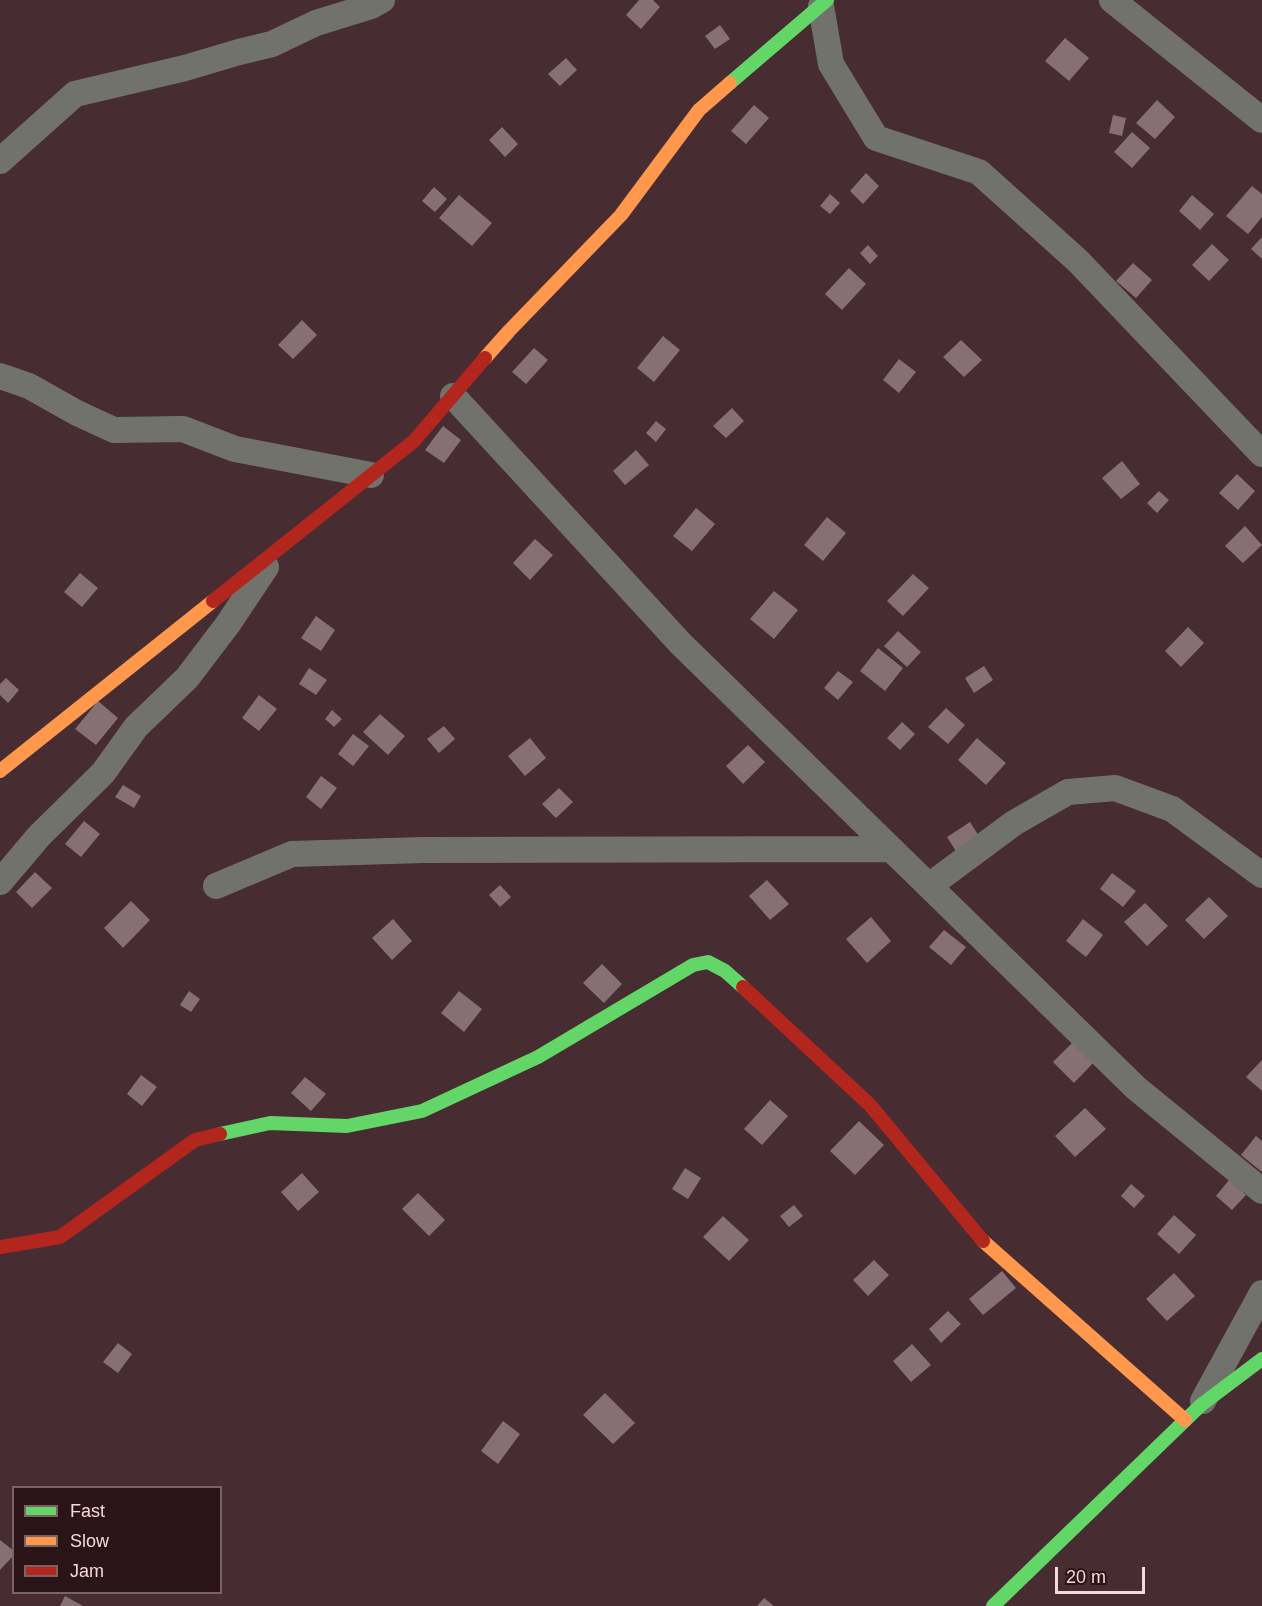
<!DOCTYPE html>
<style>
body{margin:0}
#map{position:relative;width:1262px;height:1606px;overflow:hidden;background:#472c31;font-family:Arial,sans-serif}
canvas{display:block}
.legend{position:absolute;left:12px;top:1486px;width:210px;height:108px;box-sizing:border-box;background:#2a1417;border:2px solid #7c6265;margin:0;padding:8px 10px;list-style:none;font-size:18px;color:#f7d7da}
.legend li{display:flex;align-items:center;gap:12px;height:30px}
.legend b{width:30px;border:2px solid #7c6265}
.scale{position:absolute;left:1055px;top:1567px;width:90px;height:27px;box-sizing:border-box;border:3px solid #f7d7da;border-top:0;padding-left:8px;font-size:18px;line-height:21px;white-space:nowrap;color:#f7d7da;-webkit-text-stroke:4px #2a1417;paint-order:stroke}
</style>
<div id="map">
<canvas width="1262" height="1606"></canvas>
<ul class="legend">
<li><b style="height:8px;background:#63d668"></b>Fast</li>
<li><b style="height:8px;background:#ff974d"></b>Slow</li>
<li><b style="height:8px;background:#b3261e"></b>Jam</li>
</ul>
<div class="scale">20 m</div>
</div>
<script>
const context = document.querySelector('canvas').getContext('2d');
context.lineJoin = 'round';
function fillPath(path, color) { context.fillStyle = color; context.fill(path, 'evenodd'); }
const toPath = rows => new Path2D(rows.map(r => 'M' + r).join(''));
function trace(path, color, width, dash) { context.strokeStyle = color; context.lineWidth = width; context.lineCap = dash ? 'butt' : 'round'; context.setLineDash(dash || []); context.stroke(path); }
const building = toPath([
 [639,0,653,0,660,7,641,29,626,15],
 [720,25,730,39,715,49,705,36],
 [1065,38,1089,58,1069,81,1045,61],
 [566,58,577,70,560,86,548,74],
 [1157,100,1175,117,1155,139,1136,123],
 [754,105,769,118,746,144,731,131],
 [1113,115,1126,118,1122,136,1109,133],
 [502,127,518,144,505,157,489,140],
 [1132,132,1150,148,1132,168,1114,152],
 [866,173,879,186,863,204,850,191],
 [1252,186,1262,194,1262,217,1248,234,1226,216],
 [434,187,447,199,435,212,422,201],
 [830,194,840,203,830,214,820,206],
 [459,195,492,223,472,246,439,218],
 [1192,195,1214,214,1200,230,1179,211],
 [1262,237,1262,259,1251,249],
 [1212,244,1229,260,1209,281,1192,265],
 [868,245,878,256,870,264,860,253],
 [1133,263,1152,280,1136,298,1116,281],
 [849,268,866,284,842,310,825,294],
 [302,320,317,335,293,359,278,345],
 [663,336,680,350,654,382,637,368],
 [961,340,982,360,964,377,943,357],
 [534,348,548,360,526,384,512,372],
 [899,359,916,372,899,393,883,380],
 [732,408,744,421,726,438,713,426],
 [656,421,666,429,656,442,646,433],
 [443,426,461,440,444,463,425,450],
 [636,450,649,465,625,485,613,471],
 [1122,461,1140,484,1121,499,1102,478],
 [1237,474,1255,491,1238,510,1219,493],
 [1159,491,1169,500,1157,513,1147,503],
 [696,508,715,524,692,551,673,536],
 [827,517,846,533,823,561,804,545],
 [1245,526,1262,545,1243,563,1225,546],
 [535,539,553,555,530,580,513,563],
 [80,573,98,588,82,607,64,592],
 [913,574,929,588,903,616,887,601],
 [774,591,798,610,774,639,750,619],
 [316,616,335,630,321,651,301,638],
 [1188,627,1204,643,1181,667,1165,651],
 [898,631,921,652,907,667,884,646],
 [878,648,903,668,885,691,860,671],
 [984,666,993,680,974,693,965,678],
 [309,668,327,680,316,695,299,684],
 [838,671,853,682,838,700,824,688],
 [6,678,19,690,8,703,0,695,0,684],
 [259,695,277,709,259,731,242,718],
 [98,701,118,718,96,745,75,729],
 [946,708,965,725,948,744,928,727],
 [332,710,342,719,334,727,325,719],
 [380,714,405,736,388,755,363,732],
 [902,722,915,734,900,750,887,738],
 [444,726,455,739,439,753,427,739],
 [353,734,369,746,353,766,338,754],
 [530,738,546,758,525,776,508,756],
 [977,738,1006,763,986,785,958,760],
 [748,745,765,762,743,784,726,766],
 [321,776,337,788,321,809,306,797],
 [123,785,141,796,134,808,115,797],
 [559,788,573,802,556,818,542,804],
 [84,821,100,834,81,857,65,844],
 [970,822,982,841,959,856,947,837],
 [35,872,52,888,32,908,16,892],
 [1112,873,1136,891,1123,907,1100,889],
 [767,880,789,904,770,920,749,896],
 [500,885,511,897,500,907,489,895],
 [1209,897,1228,916,1204,939,1185,920],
 [131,901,150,920,123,948,104,928],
 [1145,903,1168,926,1147,946,1124,922],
 [871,917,891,941,867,963,846,939],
 [393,919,412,941,392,960,372,938],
 [1083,919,1103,935,1086,957,1066,941],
 [944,930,966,947,951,965,929,947],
 [602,964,622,984,604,1003,583,983],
 [189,991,200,999,191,1012,180,1005],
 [459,991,482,1009,464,1032,441,1013],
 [1074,1041,1095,1061,1074,1083,1053,1062],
 [1262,1060,1262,1091,1246,1077],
 [141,1075,157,1087,142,1106,127,1094],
 [305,1077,326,1094,311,1111,291,1093],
 [770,1100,788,1116,762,1145,744,1129],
 [1085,1108,1106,1129,1075,1157,1055,1136],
 [859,1121,884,1145,855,1175,830,1151],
 [1256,1136,1262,1141,1262,1172,1241,1155],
 [685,1168,701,1178,688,1199,672,1189],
 [302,1173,319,1192,298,1211,281,1192],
 [1229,1180,1246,1195,1232,1210,1216,1196],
 [1131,1184,1145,1196,1134,1208,1121,1196],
 [418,1193,445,1220,429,1236,402,1209],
 [794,1205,803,1216,789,1227,780,1216],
 [1174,1215,1196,1235,1179,1254,1157,1234],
 [723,1216,749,1240,729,1261,703,1237],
 [874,1260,889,1275,868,1296,853,1280],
 [1002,1271,1016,1288,983,1315,969,1299],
 [1174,1273,1195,1296,1167,1321,1146,1299],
 [948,1311,961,1324,941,1343,929,1329],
 [118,1343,132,1354,118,1373,103,1362],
 [912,1344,931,1365,911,1382,893,1361],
 [605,1393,635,1423,613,1444,583,1415],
 [503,1421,520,1434,498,1464,481,1451],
 [0,1540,14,1551,14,1555,0,1570],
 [65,1596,83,1606,60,1606],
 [764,1598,774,1606,757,1606]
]);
const street = toPath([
 [1112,0,1262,120],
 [821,6,831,64,876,138,979,172,1078,261,1262,454],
 [0,161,75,94,185,68,239,52,272,44,316,23,371,6,382,0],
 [0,376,29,386,77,413,114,430,183,429,235,449,371,475],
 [453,396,681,644,1136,1088,1262,1191],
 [0,882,39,836,103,773,136,727,187,678,228,624,266,567],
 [216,886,292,854,423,850,890,849],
 [929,886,1014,823,1068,792,1115,788,1172,809,1262,875],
 [1203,1401,1262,1293]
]);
const fast = toPath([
 [730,83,827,0],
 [220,1134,270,1123,347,1126,422,1111,538,1057,693,965,708,962,725,971,743,987],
 [993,1606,1201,1405,1262,1359]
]);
const slow = toPath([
 [485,358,509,331,621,215,699,110,730,83],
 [0,771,213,601],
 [983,1241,1185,1420]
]);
const jam = toPath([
 [213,601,414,441,485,358],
 [743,987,870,1105,983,1241],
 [0,1247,60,1237,195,1140,220,1134]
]);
fillPath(building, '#877074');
trace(street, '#72726c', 26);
trace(fast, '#63d668', 14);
trace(slow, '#ff974d', 14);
trace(jam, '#b3261e', 14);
</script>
